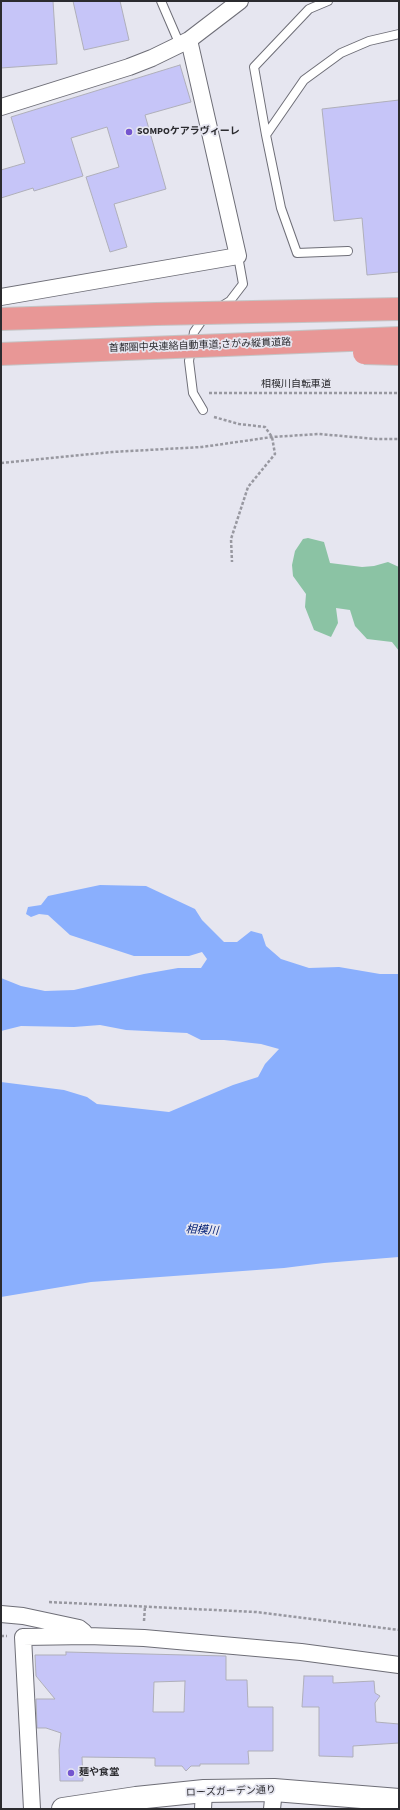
<!DOCTYPE html>
<meta charset="utf-8">
<style>
body{margin:0}
#map{position:relative;width:400px;height:1810px;overflow:hidden;background:#e6e6f0;font-family:"Source Sans 3",sans-serif}
canvas{display:block}
.frame{position:absolute;inset:0;border:2px solid #2b2b2f;pointer-events:none}
</style>
<div id="map">
<canvas width="400" height="1810"></canvas>
<div class="frame"></div>
</div>
<script>
const context = document.querySelector('canvas').getContext('2d');
context.lineJoin = 'round';
function fillPath(path, color) { context.fillStyle = color; context.fill(path, 'evenodd'); }
const toPath = rows => new Path2D(rows.map(r => 'M' + r).join(''));
function trace(path, color, width, dash) { context.strokeStyle = color; context.lineWidth = width; context.lineCap = dash ? 'butt' : 'round'; context.setLineDash(dash || []); context.stroke(path); }
function write(font, color, halo, rows, align = 'center') {
  context.font = font + ' "Source Sans 3","Noto Sans JP",sans-serif'; context.lineWidth = 3.5; context.setLineDash([]); context.textBaseline = 'middle'; context.strokeStyle = halo; context.fillStyle = color; for (const [text, x, y, turn = 0] of rows) {
    context.save(); context.translate(x, y); context.rotate((+turn || 0) * Math.PI / 180); context.textAlign = isNaN(turn) ? turn : align; if (halo) context.strokeText(text, 0, 0); context.fillText(text, 0, 0); context.restore();
  }
}
const green = toPath([
 [308,538,324,542,330,563,362,567,374,566,388,562,399,567,399,651,392,642,367,639,355,626,350,610,336,608,338,623,331,637,314,630,305,607,306,594,293,576,292,565,295,551,303,539]
]);
const water = toPath([
 [100,885,146,886,195,909,202,920,224,942,237,942,251,931,262,934,266,946,281,959,309,968,339,967,380,974,399,974,399,1257,324,1263,284,1268,91,1282,1,1297,1,1082,64,1090,87,1097,97,1104,169,1112,233,1085,258,1077,265,1064,279,1049,261,1044,224,1040,201,1040,187,1033,126,1030,100,1025,74,1027,21,1026,1,1031,1,978,21,986,45,991,74,990,144,974,178,968,201,968,207,959,202,952,189,956,134,956,70,935,48,915,39,914,31,917,26,914,28,907,41,905,48,896]
]);
const building = toPath([
 [1,1,53,1,57,64,1,68,1,1],
 [73,1,120,1,129,40,84,50,73,1],
 [180,65,191,102,145,115,166,189,114,204,127,247,110,252,86,177,119,167,107,127,71,138,83,176,34,191,33,188,1,198,1,170,25,163,11,117,180,65],
 [399,100,399,272,367,275,362,218,334,221,322,109,399,100],
 [66,1652,226,1656,226,1680,247,1680,248,1707,273,1707,273,1751,248,1751,249,1764,200,1764,200,1766,191,1766,186,1771,182,1766,155,1766,155,1758,82,1757,83,1781,60,1781,59,1750,61,1733,46,1728,37,1728,36,1699,55,1699,36,1676,35,1655,66,1655,66,1652],
 [185,1681,184,1712,153,1712,154,1682,185,1681],
 [304,1676,333,1676,333,1683,374,1681,375,1693,380,1696,375,1703,376,1722,399,1724,399,1743,353,1746,353,1757,319,1756,319,1707,302,1707,304,1676]
]);
const path = toPath([
 [209,393,399,393],
 [214,417,239,424,265,427,272,437,275,454,248,487,231,539,232,562],
 [1,463,112,452,202,447,272,437,319,434,376,439,399,439],
 [49,1602,256,1612,399,1630],
 [144,1621,145,1606],
 [1,1636,7,1636]
]);
const lane = toPath([
 [161,1,180,45],
 [266,135,254,67,309,9,328,1],
 [348,251,297,253,281,208,266,135,304,80,341,53,369,41,399,34],
 [222,306,230,301,243,284,238,256],
 [203,410,193,393,189,361,194,332,205,316]
]);
const street = toPath([
 [1,107,129,67,152,58,189,40,240,1],
 [1,297,238,256,189,40],
 [1,1614,23,1616,79,1628,84,1632],
 [32,1809,23,1637,88,1636,144,1638,301,1652,399,1665],
 [203,1809,204,1791],
 [272,1809,274,1790]
]);
const secondary = toPath([
 [63,1809,136,1798,204,1791,274,1790,399,1800]
]);
const highwayBridge = toPath([
 [1,319,156,314,399,309],
 [364,353,399,354],
 [1,354,399,338]
]);
const markers = [
 [129,132,4,"#7455cf"],
 [71,1773,4,"#7455cf"]
];
const poiNames = [
 ["SOMPOケアラヴィーレ",137,132],
 ["麺や食堂",79,1773]
];
const streetNames = [
 ["首都圏中央連絡自動車道;さがみ縦貫道路",200,346,-2],
 ["相模川自転車道",296,385],
 ["ローズガーデン通り",231,1792,-2]
];
const waterNames = [
 ["相模川",202,1231,3]
];
fillPath(green, '#8bc3a4');
fillPath(water, '#8aaffd');
fillPath(building, '#c6c5f8');
trace(building, '#afafb9', 1);
trace(lane, '#6e6e77', 10);
trace(street, '#6e6e77', 18);
trace(secondary, '#6e6e77', 24);
trace(path, '#9898a0', 2.5, [3, 2]);
trace(lane, '#fff', 8);
trace(street, '#fff', 16);
trace(secondary, '#fff', 22);
trace(highwayBridge, '#c4c4c5', 24, []);
trace(highwayBridge, '#e89796', 22);
for (const [x, y, r, color] of markers) { const dot = new Path2D(); dot.arc(x, y, r, 0, 2 * Math.PI); context.fillStyle = color; context.fill(dot); trace(dot, '#e6e6f0', 1.5); }
write('bold 10px', '#2b2b2f', '#e6e6f0', poiNames, 'left');
write('10px', '#2b2b2f', '#e6e6f0', streetNames);
write('italic 11px', '#032076', '#e6e6f0', waterNames);
</script>
